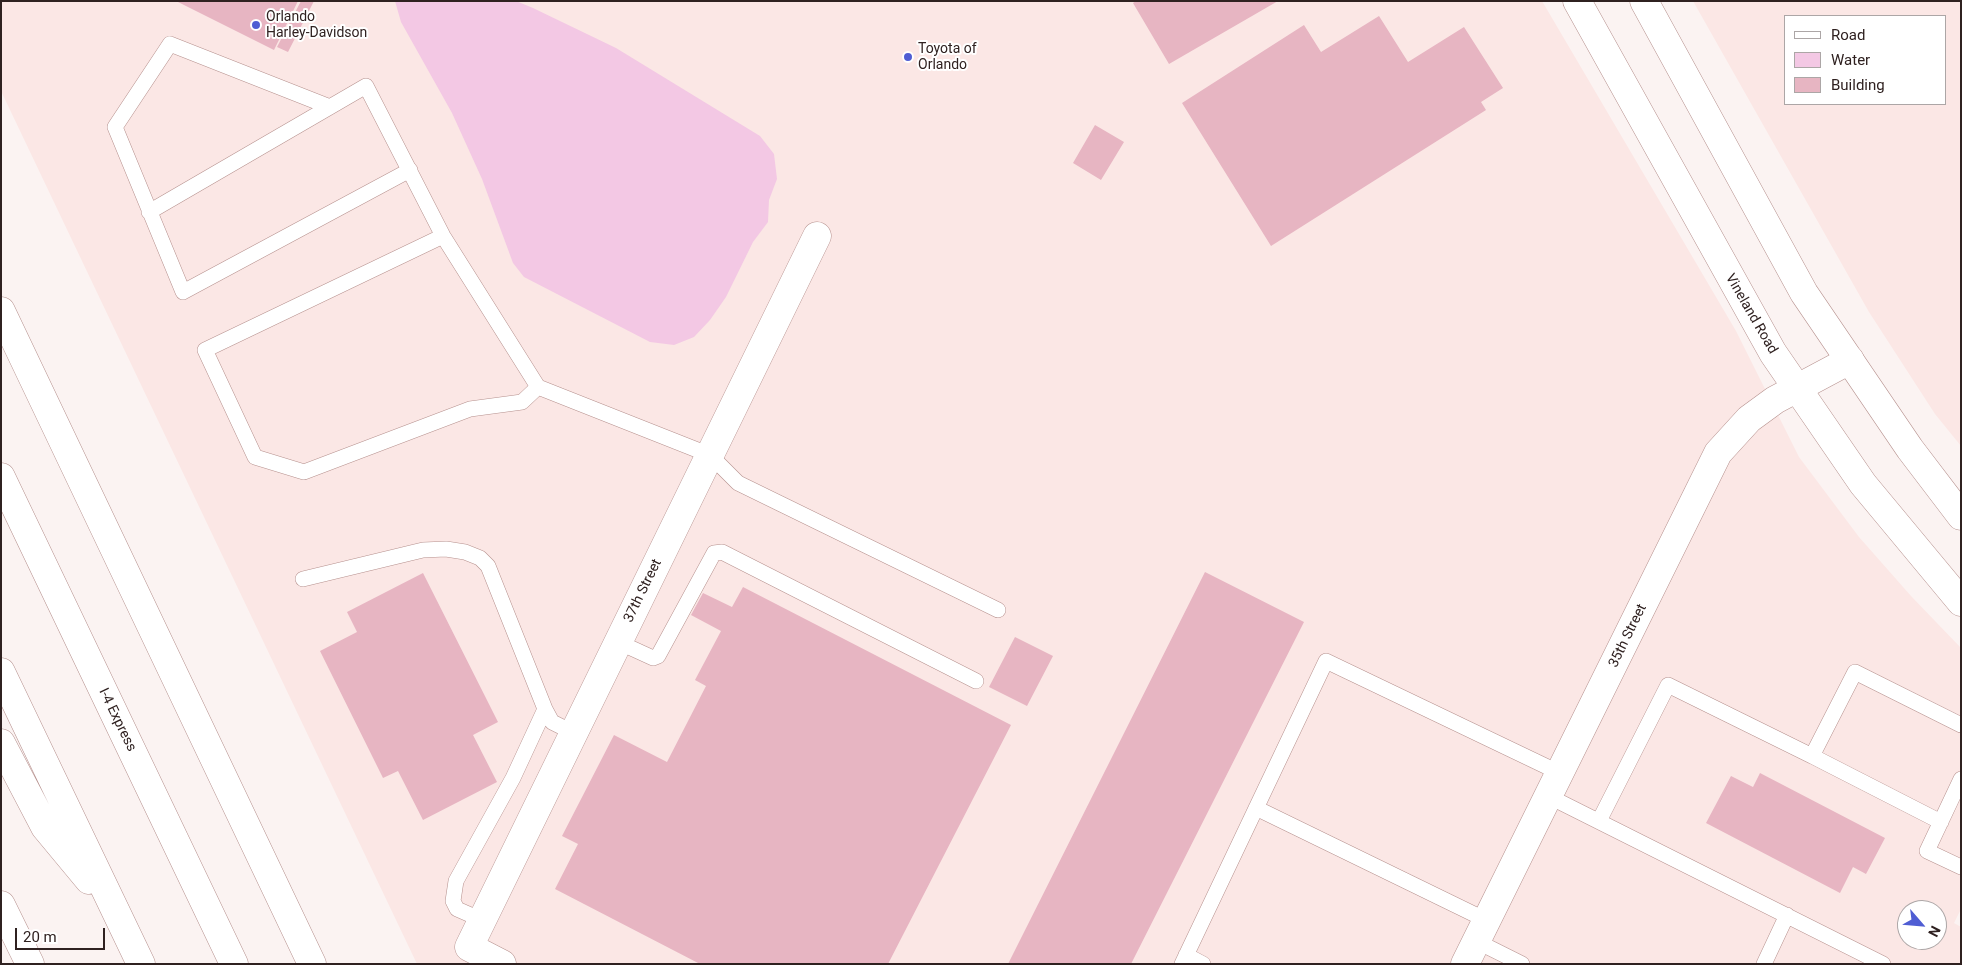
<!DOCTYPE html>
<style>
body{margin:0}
#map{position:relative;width:1962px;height:965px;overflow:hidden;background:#fbf3f2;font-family:Roboto,sans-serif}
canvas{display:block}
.frame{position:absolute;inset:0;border:2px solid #2f2120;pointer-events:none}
.legend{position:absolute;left:1784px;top:15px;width:162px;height:90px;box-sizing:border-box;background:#fff;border:1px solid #aca6a6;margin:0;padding:6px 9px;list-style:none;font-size:15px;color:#2f2120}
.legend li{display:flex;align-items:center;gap:10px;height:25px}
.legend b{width:25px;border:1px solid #aca6a6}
.north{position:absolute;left:1897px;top:900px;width:50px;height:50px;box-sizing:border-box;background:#fff;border:1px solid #aca6a6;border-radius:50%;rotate:117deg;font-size:14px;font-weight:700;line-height:20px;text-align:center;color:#2f2120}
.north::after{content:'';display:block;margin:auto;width:18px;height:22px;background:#4f5dd3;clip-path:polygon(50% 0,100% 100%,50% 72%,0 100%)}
.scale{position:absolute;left:15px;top:928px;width:90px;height:22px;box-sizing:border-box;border:2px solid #2f2120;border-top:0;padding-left:6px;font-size:15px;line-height:18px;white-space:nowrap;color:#2f2120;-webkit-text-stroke:4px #fff;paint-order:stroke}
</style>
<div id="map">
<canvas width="1962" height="965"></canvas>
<div class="frame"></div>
<ul class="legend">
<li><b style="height:6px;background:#fff"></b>Road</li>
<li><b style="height:14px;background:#f3c8e4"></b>Water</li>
<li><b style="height:14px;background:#e7b5c2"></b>Building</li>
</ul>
<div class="north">N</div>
<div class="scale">20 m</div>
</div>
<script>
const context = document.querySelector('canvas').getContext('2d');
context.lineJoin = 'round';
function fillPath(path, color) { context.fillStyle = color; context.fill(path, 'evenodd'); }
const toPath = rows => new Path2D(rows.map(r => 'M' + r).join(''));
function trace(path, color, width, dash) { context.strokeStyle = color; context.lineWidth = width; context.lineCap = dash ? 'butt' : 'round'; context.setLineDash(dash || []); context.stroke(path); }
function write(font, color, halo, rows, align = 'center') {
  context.font = font + ' Roboto,sans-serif'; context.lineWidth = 4; context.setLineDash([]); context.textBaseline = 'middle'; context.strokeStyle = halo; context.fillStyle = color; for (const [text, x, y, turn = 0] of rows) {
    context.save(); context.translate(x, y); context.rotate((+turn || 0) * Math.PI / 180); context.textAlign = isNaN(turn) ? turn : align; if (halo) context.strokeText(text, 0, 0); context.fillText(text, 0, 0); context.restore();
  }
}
const built = toPath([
 [1,1,1542,1,1736,331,1799,457,1859,537,1911,596,1961,648,1961,909,1954,923,1961,927,1961,964,417,964,1,91],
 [1907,910,1937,910,1937,940,1907,940],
 [1693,1,1961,1,1961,446,1935,414,1869,312],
 [1786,16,1946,16,1946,104,1786,104]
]);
const water = toPath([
 [395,1,516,1,533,8,616,48,760,136,774,154,777,179,769,200,768,222,753,242,726,297,710,320,694,337,674,345,650,342,524,277,513,263,482,179,452,113,401,22]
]);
const building = toPath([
 [176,1,298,1,274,50],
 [301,1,314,1,288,52,277,47],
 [1136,1,1278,1,1169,64,1133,3],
 [1379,16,1408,62,1464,27,1503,88,1481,102,1486,110,1271,246,1182,103,1304,25,1321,52],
 [1095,125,1124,142,1101,180,1073,163],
 [1205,572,1304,622,1131,964,1008,964],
 [423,573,498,722,473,735,497,782,423,820,398,771,383,778,320,651,357,632,347,612],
 [743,587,1011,725,888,964,700,964,555,889,578,844,562,836,614,735,667,762,706,686,695,680,721,631,691,615,703,593,732,607],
 [1015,637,1053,656,1027,706,989,687],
 [1760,773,1885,838,1866,874,1853,867,1840,893,1706,823,1731,776,1753,787]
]);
const service = toPath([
 [330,107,170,44,115,127,183,292,410,170],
 [149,212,366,86,443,236,538,387,710,455,738,483,998,610],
 [443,236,205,350,255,457,304,472,470,409,522,402,538,387],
 [303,579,423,550,446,549,465,552,480,558,488,566,545,709,552,722,574,733],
 [618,642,653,658,658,656,714,553,722,552,976,681],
 [1961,779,1927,851,1961,867],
 [1548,796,1883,964],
 [1256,808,1486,920],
 [1599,821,1668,685,1812,756],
 [1941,822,1812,756,1855,672,1961,725],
 [482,920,457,909,453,901,456,881,513,778,545,709],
 [1476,941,1522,964],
 [1186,955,1203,964],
 [1182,964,1326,661,1560,773],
 [1764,964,1787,915]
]);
const minor = toPath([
 [502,964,469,947,817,236],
 [1465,964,1718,453,1749,419,1775,400,1850,360]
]);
const tertiary = toPath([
 [1577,1,1773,353,1863,484,1961,602],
 [1644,1,1804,293,1910,449,1961,516]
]);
const motorway = toPath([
 [1,311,312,964],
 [1,477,234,964],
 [1,672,141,964],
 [1,743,45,827,89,880],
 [1,905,30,964]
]);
const markers = [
 [256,25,5,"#4f5dd3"],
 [908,57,5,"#4f5dd3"]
];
const poiNames = [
 ["Orlando",266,17],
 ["Harley-Davidson",266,33],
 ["Toyota of",918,49],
 ["Orlando",918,65]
];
const streetNames = [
 ["Vineland Road",1751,314,60],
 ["37th Street",643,591,-64],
 ["35th Street",1628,636,-64],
 ["I-4 Express",117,720,64]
];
fillPath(built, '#fbe7e5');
fillPath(water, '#f3c8e4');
fillPath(building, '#e7b5c2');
trace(service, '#b6918e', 16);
trace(minor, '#b6918e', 29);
trace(tertiary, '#b6918e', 29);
trace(motorway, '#b6918e', 29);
trace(service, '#fff', 15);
trace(minor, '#fff', 28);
trace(tertiary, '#fff', 28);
trace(motorway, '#fff', 28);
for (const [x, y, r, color] of markers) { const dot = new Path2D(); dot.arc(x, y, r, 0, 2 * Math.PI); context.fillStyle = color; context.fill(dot); trace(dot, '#fff', 2); }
write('14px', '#2f2120', '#fff', poiNames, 'left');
write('14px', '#2f2120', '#fff', streetNames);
</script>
